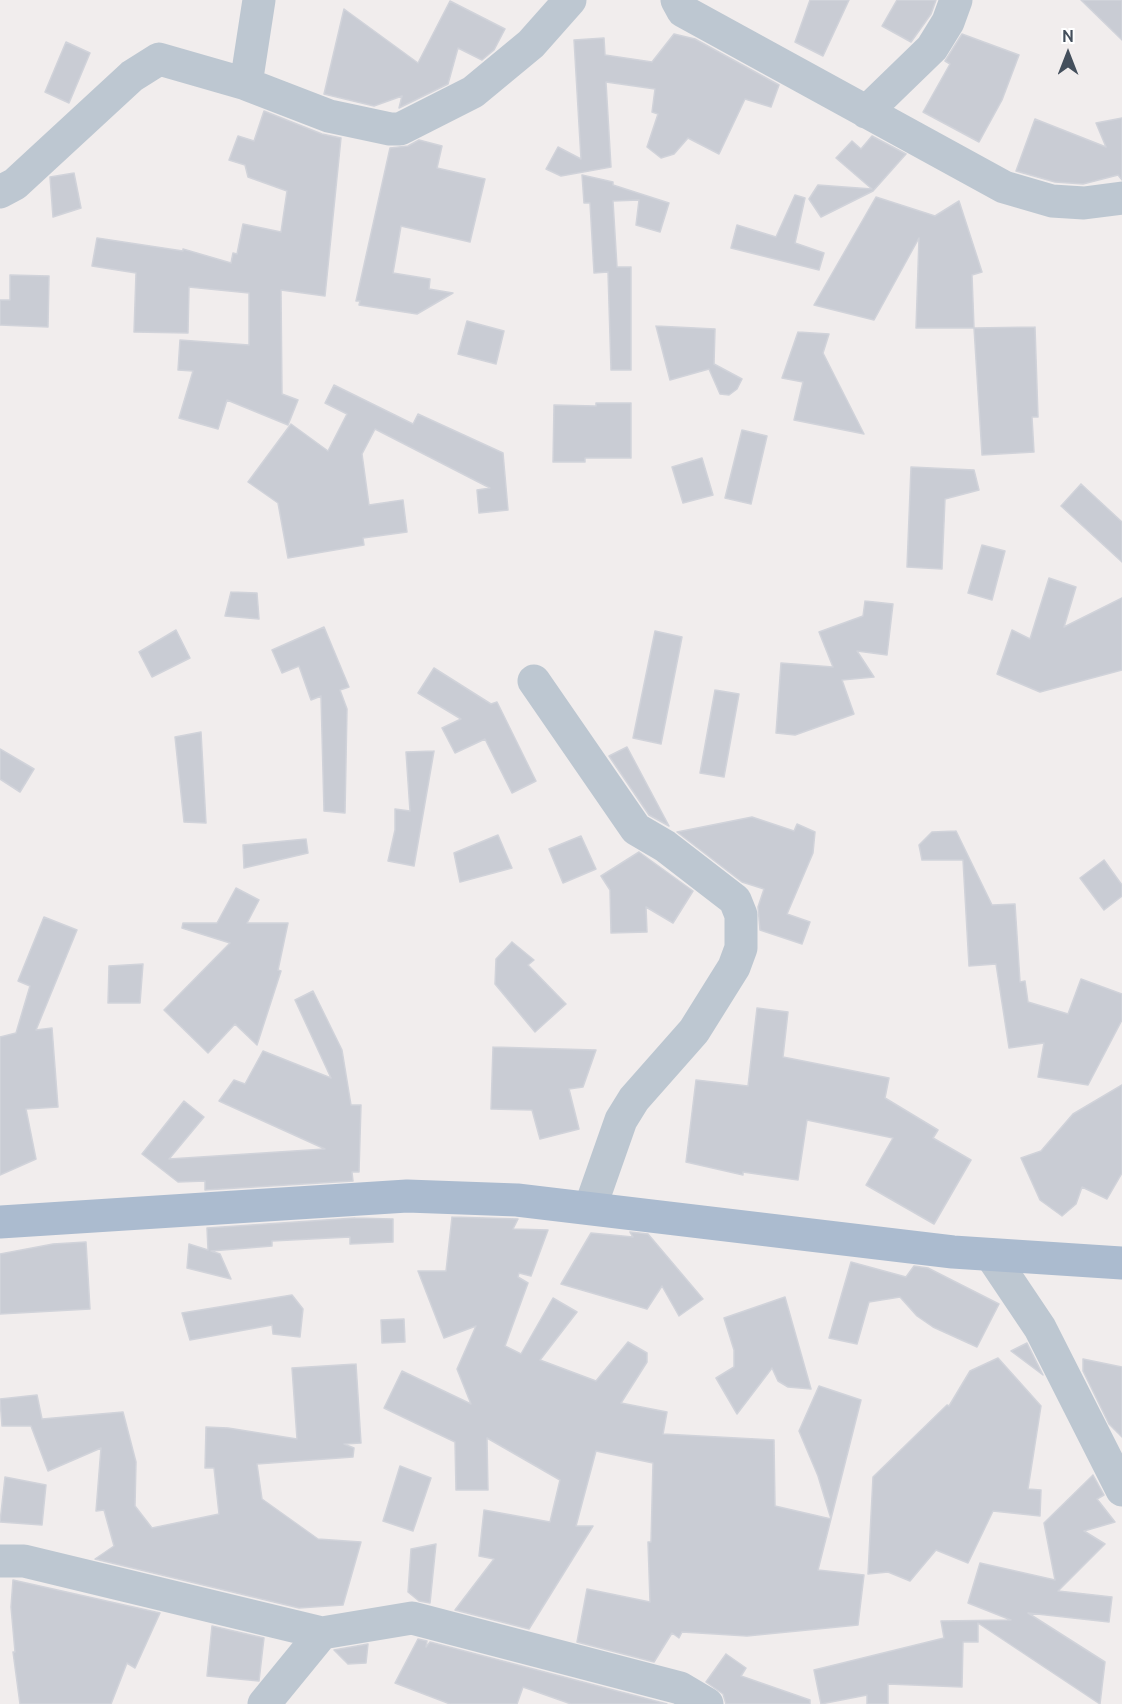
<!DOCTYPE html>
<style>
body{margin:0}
#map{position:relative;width:1122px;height:1704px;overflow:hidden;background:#f1eded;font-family:Ubuntu,sans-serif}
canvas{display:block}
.north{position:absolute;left:1038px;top:24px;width:60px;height:60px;-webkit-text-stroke:4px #fff;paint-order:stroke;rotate:0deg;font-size:16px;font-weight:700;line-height:24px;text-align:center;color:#444f5c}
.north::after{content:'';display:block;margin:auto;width:21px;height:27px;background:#444f5c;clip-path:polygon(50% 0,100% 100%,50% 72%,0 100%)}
</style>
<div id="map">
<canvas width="1122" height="1704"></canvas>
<div class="north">N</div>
</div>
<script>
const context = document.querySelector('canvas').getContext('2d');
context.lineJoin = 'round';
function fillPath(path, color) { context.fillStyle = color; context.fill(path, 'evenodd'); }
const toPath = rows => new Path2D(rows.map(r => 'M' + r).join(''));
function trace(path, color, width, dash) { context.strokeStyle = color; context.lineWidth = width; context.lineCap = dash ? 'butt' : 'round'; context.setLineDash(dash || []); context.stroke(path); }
const building = toPath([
 [810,0,849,0,823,56,795,42,810,0],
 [897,0,936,0,931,14,911,42,882,26,897,0],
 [1081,0,1122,0,1122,40,1081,0],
 [450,1,505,29,494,50,482,60,458,48,448,84,399,108,402,96,374,106,324,94,344,9,418,63,450,1],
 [674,34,695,39,779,85,771,107,745,99,719,154,688,138,674,154,661,158,647,147,658,114,652,112,655,89,606,82,611,167,561,176,546,169,558,147,581,159,574,40,604,38,605,55,652,62,674,34],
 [962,34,1019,55,1002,100,979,142,923,112,950,64,945,61,962,34],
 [66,42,90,53,69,103,45,92,66,42],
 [264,111,322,134,341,138,325,296,281,290,282,394,298,400,288,425,227,400,218,429,179,418,193,371,178,370,180,340,249,345,249,293,189,287,188,333,134,332,136,273,92,266,97,238,183,251,183,249,231,263,233,253,237,254,243,224,281,232,287,191,248,177,245,165,229,160,238,136,254,141,264,111],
 [1122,118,1122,180,1118,175,1083,184,1055,182,1016,171,1035,119,1106,147,1096,123,1122,118],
 [872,136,906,154,873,191,821,217,809,199,818,185,872,189,836,158,852,141,861,149,872,136],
 [419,140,442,146,437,168,485,179,470,242,401,226,393,273,430,279,429,289,453,293,417,314,359,305,360,301,356,301,390,148,408,146,419,140],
 [74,173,81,208,53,217,50,177,74,173],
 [582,175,613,182,613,185,669,203,660,232,636,225,639,200,613,201,617,267,631,267,631,370,611,370,608,272,594,273,590,203,584,203,582,175],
 [795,195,805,198,795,243,824,253,819,270,731,248,737,225,776,237,795,195],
 [876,197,935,216,959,201,982,272,972,275,974,328,916,328,919,238,874,320,814,305,876,197],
 [10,275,49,276,48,327,0,325,0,300,10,300,10,275],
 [467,321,504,331,496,364,458,354,467,321],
 [656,326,715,329,714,364,742,379,737,389,729,395,720,394,709,369,670,380,656,326],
 [1035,327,1038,417,1032,417,1034,452,982,455,974,328,1035,327],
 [798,332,829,334,823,353,864,434,794,420,803,382,782,378,798,332],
 [334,385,413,424,418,414,503,453,508,510,479,513,477,490,490,488,375,429,362,454,369,505,403,500,407,532,363,538,364,545,288,558,278,503,248,482,291,424,328,451,347,414,325,403,334,385],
 [596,403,631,403,631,458,585,458,585,462,553,462,554,405,596,406,596,403],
 [742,430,767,436,751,504,725,498,742,430],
 [702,458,713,495,683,503,672,467,702,458],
 [911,467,974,470,979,490,945,499,942,569,907,567,911,467],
 [1081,484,1122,522,1122,562,1061,506,1081,484],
 [982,545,1005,551,992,600,968,593,982,545],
 [1049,578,1076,587,1064,627,1122,598,1122,670,1040,692,997,674,1012,630,1030,639,1049,578],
 [231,592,257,593,259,619,225,616,231,592],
 [865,601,893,604,887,655,857,651,874,677,842,680,854,714,795,735,776,733,781,663,833,667,819,632,863,616,865,601],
 [324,627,349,687,340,690,347,709,345,813,324,811,321,696,311,700,299,666,282,673,272,650,324,627],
 [176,630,190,658,152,677,139,652,176,630],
 [655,631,682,637,661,744,633,738,655,631],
 [434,668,491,704,497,702,536,781,512,793,485,739,455,753,442,728,461,719,418,693,434,668],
 [715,690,739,694,724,777,700,773,715,690],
 [201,732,206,823,184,822,175,737,201,732],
 [627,747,669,826,649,815,609,756,627,747],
 [0,749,34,769,20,792,0,779,0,749],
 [434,751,414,866,388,861,395,830,395,809,410,811,406,752,434,751],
 [752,817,794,831,797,824,815,832,813,853,787,914,810,922,802,944,760,930,758,907,764,889,742,882,677,832,752,817],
 [956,831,992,905,1015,904,1020,982,1025,981,1028,1002,1068,1014,1081,979,1122,994,1122,1020,1088,1085,1038,1077,1044,1043,1009,1048,996,964,969,966,963,860,922,860,919,845,932,832,956,831],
 [498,835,512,868,460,882,454,853,498,835],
 [581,836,596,869,563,883,549,849,581,836],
 [306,839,308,853,244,868,243,845,306,839],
 [639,852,693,891,673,923,646,907,647,932,611,933,610,890,601,876,639,852],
 [1104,860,1122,885,1122,896,1104,910,1080,878,1104,860],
 [236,888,259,900,247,923,288,923,278,970,281,971,257,1045,235,1024,208,1053,164,1010,230,943,182,928,183,923,217,923,236,888],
 [44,917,77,930,36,1030,52,1028,58,1107,26,1109,36,1159,0,1175,0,1037,16,1033,30,986,18,981,44,917],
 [512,942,534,960,528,965,566,1004,535,1032,495,984,496,959,512,942],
 [143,964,140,1003,108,1003,109,966,143,964],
 [313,991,342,1050,351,1105,361,1105,359,1172,352,1172,353,1181,205,1190,205,1181,178,1182,142,1154,184,1101,204,1117,169,1159,325,1149,219,1101,234,1080,245,1084,263,1051,331,1078,295,1000,313,991],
 [757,1008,788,1012,783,1057,889,1078,885,1098,938,1130,933,1138,971,1160,934,1224,866,1185,893,1138,807,1120,798,1180,743,1172,743,1175,686,1162,696,1080,748,1086,757,1008],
 [493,1047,596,1050,583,1087,569,1089,579,1129,540,1139,532,1110,491,1109,493,1047],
 [1122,1085,1122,1173,1107,1199,1082,1187,1076,1204,1062,1216,1040,1200,1021,1158,1041,1151,1073,1114,1122,1085],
 [452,1217,518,1219,513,1229,548,1230,531,1276,519,1273,518,1277,528,1283,505,1346,521,1354,553,1298,577,1312,540,1360,596,1381,628,1342,647,1353,647,1362,621,1403,667,1412,663,1434,774,1440,775,1506,831,1519,818,1476,799,1431,819,1386,861,1400,818,1570,864,1575,858,1625,747,1636,682,1632,679,1638,672,1633,654,1662,577,1642,587,1589,650,1602,648,1542,651,1542,653,1463,596,1451,576,1526,593,1526,529,1629,455,1610,494,1559,479,1556,484,1510,550,1522,560,1480,487,1438,488,1490,456,1490,455,1442,384,1408,402,1371,471,1404,457,1369,476,1326,444,1338,418,1271,446,1271,452,1217],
 [355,1218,393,1219,393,1242,350,1244,350,1237,272,1241,272,1246,211,1251,220,1254,231,1279,187,1268,189,1244,208,1250,207,1228,355,1218],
 [630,1232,648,1234,703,1299,679,1316,662,1286,647,1309,561,1284,591,1233,633,1237,630,1232],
 [86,1242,90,1309,0,1314,0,1254,53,1244,86,1242],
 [851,1262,906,1277,914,1266,928,1268,999,1304,977,1347,933,1327,917,1316,900,1297,869,1302,857,1344,829,1338,851,1262],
 [292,1295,303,1309,300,1337,273,1334,272,1325,190,1340,182,1313,292,1295],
 [785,1297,811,1389,788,1387,778,1381,772,1368,737,1414,716,1378,734,1367,734,1350,724,1318,785,1297],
 [404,1319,405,1342,382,1343,381,1320,404,1319],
 [1027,1343,1043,1375,1011,1351,1027,1343],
 [998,1358,1041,1406,1028,1489,1041,1490,1040,1516,993,1511,968,1563,936,1550,910,1581,888,1572,868,1574,873,1477,947,1405,949,1406,970,1371,998,1358],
 [1083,1359,1122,1367,1122,1437,1109,1424,1083,1371,1083,1359],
 [356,1364,361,1443,344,1444,354,1448,353,1457,257,1464,262,1499,318,1539,361,1542,343,1605,299,1608,95,1559,114,1546,104,1510,96,1511,101,1448,48,1471,31,1426,2,1426,0,1399,37,1395,42,1419,123,1412,136,1462,135,1506,152,1528,219,1514,214,1468,205,1468,206,1427,228,1428,297,1439,292,1368,356,1364],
 [400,1466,431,1478,413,1531,383,1521,400,1466],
 [1093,1475,1104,1495,1097,1499,1115,1522,1084,1531,1105,1544,1058,1591,1112,1597,1109,1622,1028,1613,1105,1662,1100,1704,978,1623,978,1642,963,1642,962,1687,888,1684,888,1704,867,1704,867,1695,821,1704,814,1670,944,1638,941,1621,1011,1620,968,1603,980,1563,1055,1580,1044,1523,1093,1475],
 [5,1477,46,1485,42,1525,0,1522,5,1477],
 [436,1544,430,1603,419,1601,408,1592,411,1549,436,1544],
 [13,1580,160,1613,135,1668,127,1663,111,1704,20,1704,13,1652,15,1652,11,1607,13,1580],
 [212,1626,264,1638,259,1681,207,1676,212,1626],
 [418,1639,427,1641,426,1647,430,1642,667,1704,571,1704,523,1687,517,1704,450,1704,395,1683,418,1639],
 [368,1644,366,1663,348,1664,334,1650,368,1644],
 [726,1654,746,1668,741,1676,810,1700,810,1704,726,1704,723,1694,706,1682,726,1654]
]);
const minor = toPath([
 [677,0,683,11,1004,187,1052,201,1084,203,1122,198],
 [246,84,259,0],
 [866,112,932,48,948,22,956,0],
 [0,192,15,184,132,76,159,59,246,84,329,116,390,129,400,129,473,92,531,44,570,0],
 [534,681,636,829,665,846,735,900,741,915,741,948,734,967,694,1031,634,1099,621,1120,590,1208],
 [991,1255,1040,1328,1122,1490],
 [0,1561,24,1561,322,1633,412,1618,680,1688,707,1704],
 [264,1704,322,1633]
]);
const major = toPath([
 [0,1222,407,1196,517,1200,953,1252,1122,1263]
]);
fillPath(building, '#c9ccd4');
trace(building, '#d1d3da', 1.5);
trace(minor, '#bdc7d1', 33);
trace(major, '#abbbcf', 33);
</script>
